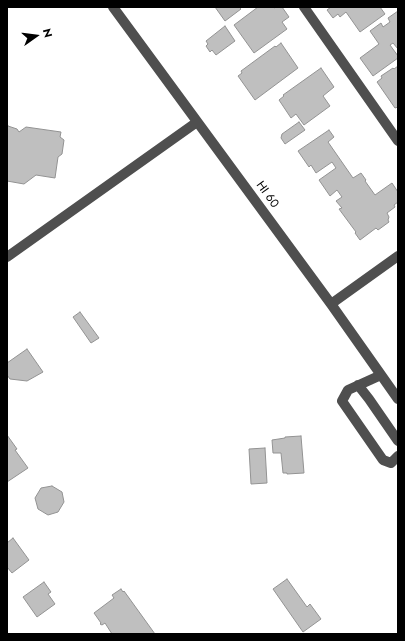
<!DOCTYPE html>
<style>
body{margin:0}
#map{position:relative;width:405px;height:641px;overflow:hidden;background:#fff;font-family:Jost,sans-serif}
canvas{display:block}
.frame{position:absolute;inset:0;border:8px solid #000;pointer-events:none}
.north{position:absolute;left:16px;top:16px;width:40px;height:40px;-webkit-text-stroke:3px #fff;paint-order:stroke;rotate:76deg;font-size:11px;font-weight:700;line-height:16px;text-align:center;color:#000}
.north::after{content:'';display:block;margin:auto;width:14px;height:18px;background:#000;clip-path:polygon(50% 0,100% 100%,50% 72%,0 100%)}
</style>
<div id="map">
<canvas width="405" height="641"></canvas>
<div class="frame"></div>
<div class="north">N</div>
</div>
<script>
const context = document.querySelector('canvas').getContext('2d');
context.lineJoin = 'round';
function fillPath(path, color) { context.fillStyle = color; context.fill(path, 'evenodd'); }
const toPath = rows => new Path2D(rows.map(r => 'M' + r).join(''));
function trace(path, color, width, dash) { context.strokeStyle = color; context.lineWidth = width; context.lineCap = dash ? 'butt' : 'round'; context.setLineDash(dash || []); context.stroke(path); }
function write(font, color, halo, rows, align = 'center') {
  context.font = font + ' Jost,sans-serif'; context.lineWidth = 3; context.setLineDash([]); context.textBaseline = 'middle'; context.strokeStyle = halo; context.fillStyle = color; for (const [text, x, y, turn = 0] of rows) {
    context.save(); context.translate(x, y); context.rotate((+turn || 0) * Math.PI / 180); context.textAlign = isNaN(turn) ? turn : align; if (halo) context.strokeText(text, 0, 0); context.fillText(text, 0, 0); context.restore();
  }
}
const building = toPath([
 [215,7,241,7,240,8,241,9,225,21,215,7],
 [258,7,275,7,274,8,276,7,282,7,289,17,282,22,287,29,254,53,234,25,258,7],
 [331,7,380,7,385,14,360,32,346,12,340,17,338,14,333,18,327,10,331,7],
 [398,11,398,49,393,43,390,45,398,56,398,58,373,76,360,58,379,44,370,31,381,23,383,27,390,22,388,18,398,11],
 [225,26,235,41,216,55,212,50,210,52,206,46,208,44,206,41,225,26],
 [281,43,298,68,255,100,238,76,242,73,241,71,275,46,276,47,281,43],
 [398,66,398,107,395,108,377,82,382,78,381,76,393,68,394,69,398,66],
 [321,68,334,87,323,96,330,106,304,125,296,114,291,118,279,100,284,96,283,95,321,68],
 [299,122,305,130,285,144,281,138,282,134,299,122],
 [8,126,17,129,19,132,26,127,61,132,60,137,64,140,62,154,58,157,55,178,36,175,24,184,7,181,7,127,8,126],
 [329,130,334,137,328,142,353,178,361,173,366,180,365,181,375,195,392,183,398,192,398,202,394,205,395,207,387,213,389,217,388,220,389,222,378,230,376,228,360,240,355,233,356,232,339,209,342,208,336,201,342,197,337,190,330,196,319,180,336,168,332,162,316,173,311,165,309,167,298,151,329,130],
 [80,312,99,338,91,343,73,317,80,312],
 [27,349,43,372,27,381,10,379,7,375,7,363,27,349],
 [7,435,17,449,15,450,28,468,7,482,7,435],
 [301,436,304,473,287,474,287,473,283,473,281,453,273,453,272,440,285,438,285,437,301,436],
 [265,448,267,483,251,484,249,449,265,448],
 [52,486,62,492,64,502,58,512,48,515,38,509,35,498,41,488,52,486],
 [13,538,29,560,12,573,7,567,7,543,13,538],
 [287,579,307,607,310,604,321,619,303,632,273,589,287,579],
 [44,582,51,592,48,594,55,604,37,617,23,597,44,582],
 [121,589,123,592,124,591,155,634,112,634,105,623,102,625,100,624,101,623,94,613,114,598,112,595,121,589]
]);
const minor = toPath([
 [113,7,331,304,398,399],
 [304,7,398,141],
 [7,257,197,122],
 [331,304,398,256],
 [381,375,348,390,342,401,383,460,391,463,398,456],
 [358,385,369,399,398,441]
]);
const streetNames = [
 ["HI 60",267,195,54]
];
fillPath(building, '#bfbfbf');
trace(building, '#939393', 1);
trace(minor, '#4f4f4f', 10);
write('12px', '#000', '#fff', streetNames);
</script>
